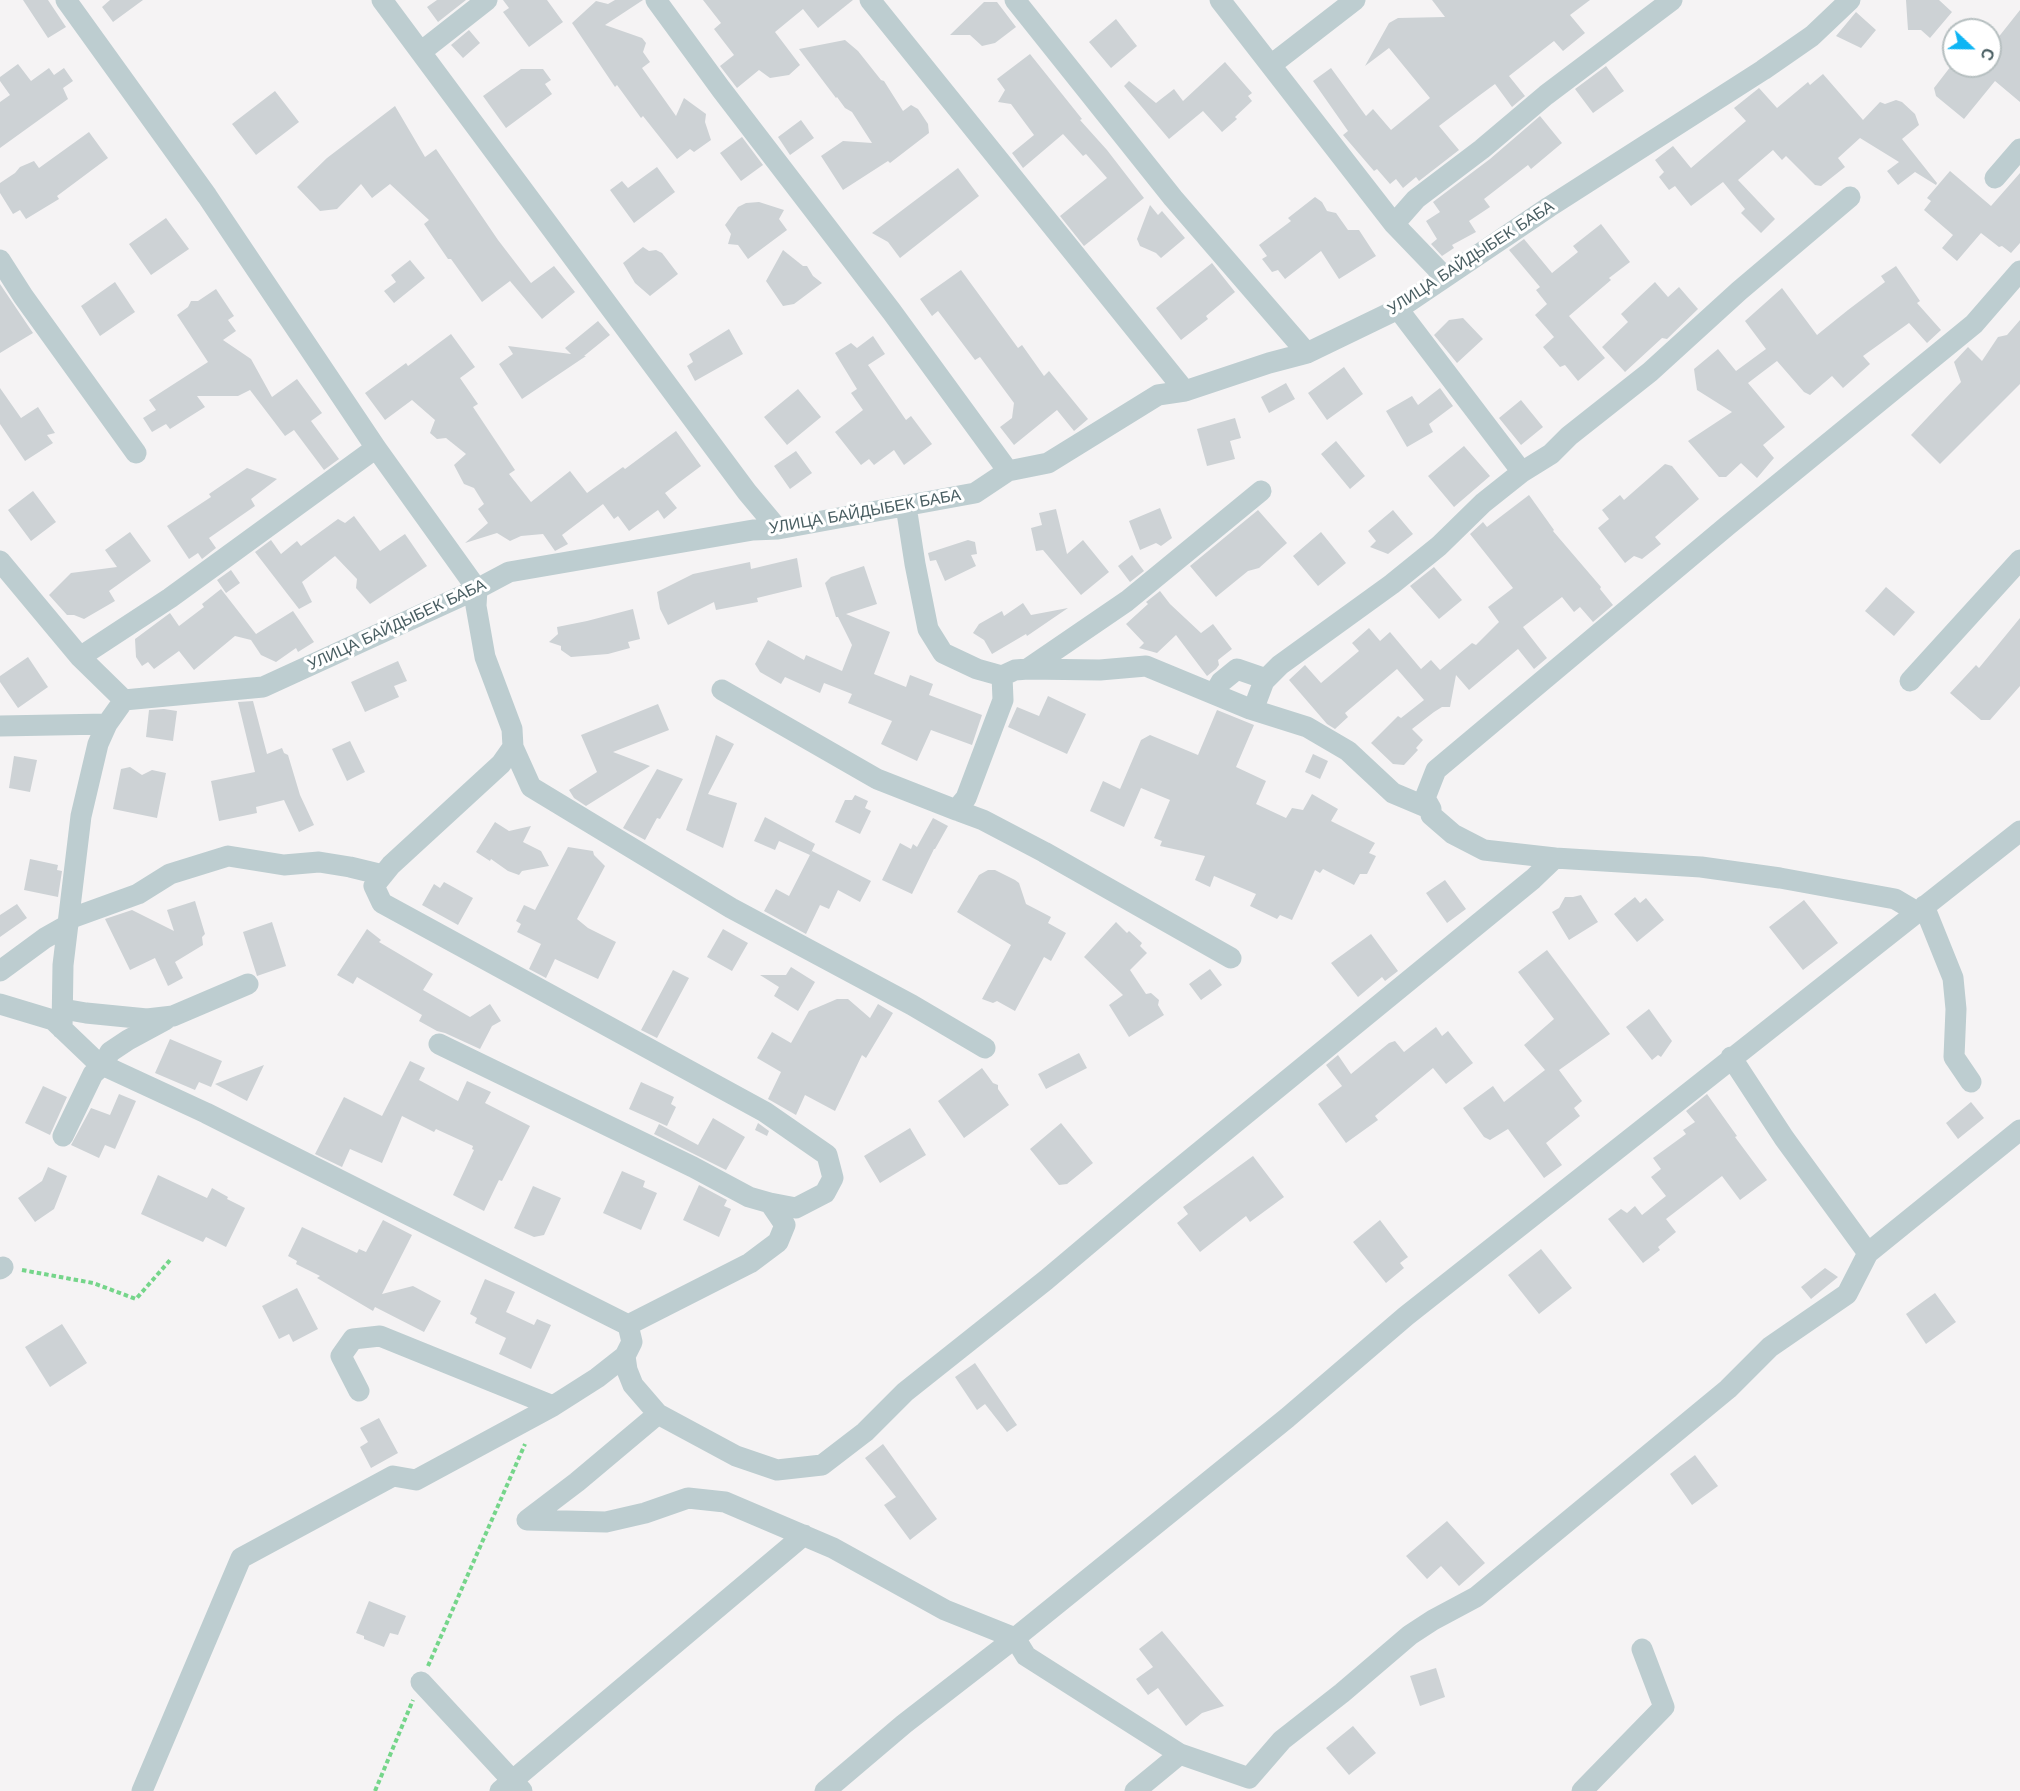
<!DOCTYPE html>
<meta charset="utf-8">
<style>
body{margin:0}
#map{position:relative;width:2020px;height:1791px;overflow:hidden;background:#f5f3f4;font-family:"Work Sans",sans-serif}
canvas{display:block}
.north{position:absolute;left:1942px;top:18px;width:60px;height:60px;box-sizing:border-box;background:#fff;border:2px solid #b6bfc0;border-radius:50%;rotate:112deg;font-size:16px;font-weight:700;line-height:24px;text-align:center;color:#495e62}
.north::after{content:'';display:block;margin:auto;width:21px;height:27px;background:#0eb5f4;clip-path:polygon(50% 0,100% 100%,50% 72%,0 100%)}
</style>
<div id="map">
<canvas width="2020" height="1791"></canvas>
<div class="north">С</div>
</div>
<script>
const context = document.querySelector('canvas').getContext('2d');
context.lineJoin = 'round';
function fillPath(path, color) { context.fillStyle = color; context.fill(path, 'evenodd'); }
const toPath = rows => new Path2D(rows.map(r => 'M' + r).join(''));
function trace(path, color, width, dash) { context.strokeStyle = color; context.lineWidth = width; context.lineCap = dash ? 'butt' : 'round'; context.setLineDash(dash || []); context.stroke(path); }
function write(font, color, halo, rows, align = 'center') {
  context.font = font + ' "Work Sans",sans-serif'; context.lineWidth = 6; context.setLineDash([]); context.textBaseline = 'middle'; context.strokeStyle = halo; context.fillStyle = color; for (const [text, x, y, turn = 0] of rows) {
    context.save(); context.translate(x, y); context.rotate((+turn || 0) * Math.PI / 180); context.textAlign = isNaN(turn) ? turn : align; if (halo) context.strokeText(text, 0, 0); context.fillText(text, 0, 0); context.restore();
  }
}
const building = toPath([
 [23,0,48,0,66,27,48,38],
 [110,0,143,0,113,22,102,7],
 [437,0,466,0,438,22,427,7],
 [503,0,547,0,563,22,529,47,503,12,509,8],
 [615,0,643,0,605,25,642,38,646,43,643,52,650,62,642,68,676,116,684,98,706,114,705,122,711,140,694,152,690,149,677,159,643,116,641,118,617,85,615,87,572,23,596,1,608,4],
 [703,0,853,0,818,28,803,9,775,32,800,65,789,75,770,78,759,70,737,88,720,66,734,55,714,29,721,23],
 [1432,0,1590,0,1570,15,1585,33,1563,51,1554,41,1509,76,1525,96,1512,107,1495,84,1480,95,1439,126,1459,150,1419,181,1416,177,1403,188,1396,179,1390,184,1377,169,1374,171,1343,135,1348,131,1313,81,1331,68,1366,116,1373,109,1391,130,1430,98,1389,48,1365,66,1389,23,1398,18,1445,17],
 [1906,0,1939,0,1952,12,1930,38,1921,30,1908,30],
 [984,2,997,2,1016,27,995,43,982,46,970,35,950,35],
 [2020,10,2020,102,1995,81,1964,119,1936,96,1934,88,1951,66,1990,66,1990,37,1997,39],
 [1856,12,1876,30,1861,48,1836,36],
 [1116,19,1137,46,1111,68,1089,42],
 [469,30,480,43,463,58,451,45],
 [845,40,858,51,881,80,884,81,903,111,911,105,918,109,928,124,929,133,890,163,888,161,843,190,821,156,843,141,872,143,852,112,845,108,837,97,836,98,799,49],
 [1030,54,1082,119,1080,120,1107,150,1144,198,1084,246,1060,216,1107,178,1086,154,1083,156,1063,134,1023,168,1012,153,1034,135,1011,104,998,102,1005,90,997,79],
 [1225,62,1252,93,1248,96,1252,101,1235,117,1237,119,1222,132,1203,111,1169,139,1124,86,1129,81,1156,103,1174,89,1183,101],
 [18,64,31,81,49,68,54,75,64,68,73,81,63,88,68,99,0,148,0,102,10,95,0,81,0,77],
 [1606,66,1624,91,1593,113,1575,89],
 [521,69,543,69,551,80,545,84,552,94,506,128,483,96],
 [1823,74,1863,120,1880,102,1885,104,1896,100,1902,102,1915,114,1919,125,1902,139,1937,183,1936,185,1915,172,1898,185,1887,171,1899,162,1860,138,1838,158,1845,167,1821,186,1815,185,1786,156,1782,160,1773,150,1738,180,1775,219,1761,233,1741,213,1745,209,1723,182,1691,206,1675,186,1669,190,1659,177,1664,172,1655,160,1673,146,1691,168,1746,121,1734,108,1759,88,1777,108,1808,82,1810,85],
 [275,91,299,122,256,155,232,124],
 [395,106,425,157,436,149,498,240,531,283,554,266,575,292,542,319,510,281,482,302,451,259,448,259,424,224,429,220,390,184,372,198,361,184,337,209,320,211,297,187,327,158],
 [1540,116,1562,143,1531,169,1528,165,1484,199,1490,207,1469,221,1476,232,1452,245,1454,248,1442,256,1431,244,1437,239,1426,221,1440,212,1433,202,1490,159],
 [801,120,814,138,790,155,778,137],
 [89,132,108,158,57,196,59,199,26,219,20,210,13,214,0,193,0,183,15,173,20,167,34,161,39,168],
 [742,137,763,165,741,181,720,153],
 [657,167,675,192,634,223,610,190,622,181,628,188],
 [958,168,979,196,900,258,888,242,872,233],
 [1950,171,1991,206,2020,173,2020,243,2011,253,2002,246,1999,247,1981,233,1957,261,1942,248,1953,235,1924,210,1931,201,1927,198],
 [1315,197,1322,202,1327,211,1336,213,1348,230,1359,230,1376,256,1339,279,1321,251,1285,279,1278,270,1272,272,1262,259,1267,256,1259,245,1291,221,1288,218],
 [759,202,784,210,779,219,787,230,748,259,738,245,728,244,731,234,725,225,738,207,746,203],
 [1150,205,1158,215,1162,211,1185,238,1161,258,1156,253,1140,246,1137,239],
 [166,218,189,249,151,275,129,244],
 [1601,224,1630,262,1609,278,1611,280,1569,316,1605,358,1578,381,1565,365,1560,367,1543,347,1554,337,1535,315,1547,304,1536,290,1540,287,1509,250,1524,239,1552,273,1578,252,1573,246],
 [643,247,649,251,656,250,662,253,678,274,650,296,635,283,623,263],
 [783,250,803,266,807,266,813,276,822,283,794,304,783,306,766,281],
 [410,260,425,278,394,303,384,291,396,282,391,275],
 [1212,263,1235,292,1206,316,1208,319,1181,340,1156,308],
 [1896,266,1920,301,1917,303,1941,330,1927,343,1909,323,1863,356,1870,364,1843,388,1832,376,1810,395,1804,392,1777,361,1748,383,1785,427,1763,445,1774,458,1757,478,1741,463,1726,477,1719,477,1688,441,1732,412,1697,390,1694,369,1718,349,1736,371,1766,349,1745,321,1782,288,1817,335,1848,310,1885,282,1881,276],
 [961,270,1018,348,1022,345,1044,376,1049,371,1088,419,1074,431,1057,410,1014,445,1000,427,1012,418,1014,403,980,357,975,360,938,311,932,316,920,299],
 [115,282,135,312,100,336,81,306],
 [1655,282,1668,297,1679,287,1698,309,1667,339,1662,338,1625,372,1602,347,1628,322,1621,314],
 [0,284,33,333,0,353],
 [216,289,234,316,228,320,236,331,223,340,251,359,272,397,297,379,322,413,311,421,339,459,324,470,294,430,285,436,250,390,238,396,197,396,205,407,170,429,166,424,152,432,143,418,156,410,149,400,208,362,177,315,188,307,191,301,198,301],
 [1463,318,1483,339,1457,363,1434,335,1449,320],
 [2020,320,2020,384,1940,464,1911,435,1961,382,1954,362,1968,347,1982,361,1998,337,2007,335],
 [598,321,610,335,584,356,586,356,522,399,499,364,513,354,508,346,571,354,565,348],
 [729,329,743,354,695,381,687,366,693,362,689,354],
 [451,334,475,367,460,378,478,404,473,407,515,470,509,474,531,502,570,471,587,493,623,467,625,469,676,431,701,466,665,493,677,508,664,519,658,510,629,531,618,516,614,519,603,504,562,535,568,544,555,551,543,534,521,536,510,541,497,533,465,543,488,523,478,509,484,504,474,488,464,484,454,465,466,454,446,438,437,439,430,433,435,420,412,400,385,420,365,393,406,363,408,366],
 [873,336,885,354,868,365,906,420,911,416,932,444,904,465,894,450,874,465,869,459,861,465,835,432,863,410,851,393,857,389,835,353,851,343,857,348],
 [1344,367,1363,394,1327,420,1308,393],
 [1286,383,1295,399,1269,413,1261,397],
 [0,388,21,418,38,407,55,433,47,435,53,443,25,461,0,424],
 [1440,388,1453,406,1429,424,1433,432,1407,447,1386,411,1412,396,1418,405],
 [798,389,821,417,787,445,764,417],
 [1521,400,1543,427,1521,445,1499,418],
 [1235,418,1241,438,1230,441,1235,459,1207,466,1197,429],
 [1336,441,1365,476,1350,489,1321,454],
 [1464,446,1490,476,1454,507,1428,476],
 [796,451,812,473,790,489,774,466],
 [1665,464,1672,466,1699,499,1655,537,1661,544,1642,559,1634,556,1625,563,1598,528,1609,519,1602,510,1620,495,1624,500],
 [247,468,277,479,251,499,255,506,209,538,216,548,202,559,198,553,189,559,167,526,211,497,209,494],
 [33,491,56,522,31,541,8,510],
 [1529,495,1554,530,1553,531,1601,587,1600,589,1613,605,1593,622,1580,607,1574,612,1562,597,1523,627,1547,658,1534,669,1518,649,1469,690,1456,675,1450,707,1442,707,1434,712,1412,729,1423,740,1416,748,1418,750,1404,765,1393,764,1371,743,1398,716,1401,718,1424,700,1397,669,1345,713,1348,717,1335,729,1327,724,1289,680,1305,665,1321,683,1359,651,1352,643,1369,628,1380,641,1390,632,1421,669,1431,660,1440,670,1472,643,1476,645,1499,622,1488,607,1513,588,1470,534,1483,522,1487,527],
 [1160,508,1172,538,1161,546,1156,543,1140,550,1129,521],
 [1056,509,1067,554,1083,540,1109,572,1081,595,1043,550,1036,551,1031,528,1042,525,1039,513],
 [1258,510,1287,543,1259,568,1248,571,1216,597,1190,566],
 [1393,510,1413,534,1388,554,1370,547,1376,541,1368,531],
 [354,516,380,551,405,534,427,566,370,604,356,588,357,579,335,556,302,582,312,602,299,609,255,552,271,540,281,554,297,541,301,546,338,519,345,523],
 [130,532,151,561,109,591,115,601,84,619,74,615,67,615,49,595,71,573,117,567,105,550],
 [1321,532,1346,563,1318,586,1293,556],
 [968,540,975,542,977,554,971,555,976,566,945,581,936,560,930,561,928,553],
 [1132,555,1144,571,1130,582,1118,566],
 [797,558,802,587,757,598,758,602,716,610,714,602,668,625,660,609,657,592,693,574,750,562,751,569],
 [864,566,877,604,846,614,890,632,874,674,906,687,910,675,933,684,929,695,982,715,972,745,931,730,917,761,881,744,892,721,848,703,852,694,824,683,820,693,785,677,781,684,760,672,755,664,768,640,804,660,806,655,842,671,852,645,838,617,836,617,825,583,831,577],
 [1434,567,1462,600,1439,619,1410,586],
 [231,570,240,583,226,593,217,580],
 [1886,587,1915,612,1894,636,1865,611],
 [221,589,256,634,293,611,314,642,298,652,296,648,276,662,261,655,251,640,235,636,194,670,179,651,154,669,148,662,142,666,136,657,135,639,170,613,179,626,204,607,202,604],
 [1160,591,1170,604,1201,633,1213,624,1232,649,1218,660,1219,665,1216,669,1207,676,1176,635,1157,653,1139,648,1144,643,1126,624,1148,604,1146,602],
 [1023,603,1031,615,1068,608,1027,636,1026,634,992,654,984,640,973,633,979,624,1002,611,1004,616],
 [633,609,640,639,628,642,630,648,608,654,571,657,561,650,561,646,549,642,558,634,557,627,587,621],
 [2020,618,2020,686,1990,720,1981,720,1950,693,1976,665,1979,668],
 [28,657,48,687,18,708,0,682,0,676],
 [398,661,407,681,394,686,399,697,365,712,351,682],
 [1048,696,1086,714,1067,754,1008,727,1017,707,1039,716],
 [253,701,267,754,282,748,284,753,288,755,300,795,314,825,299,832,284,800,256,807,257,813,219,821,211,781,255,772,238,702],
 [658,704,669,730,613,752,650,766,586,806,574,798,569,790,597,772,581,735],
 [164,709,177,711,173,741,146,737,149,710],
 [1217,710,1254,725,1236,767,1266,781,1256,804,1286,818,1292,808,1303,810,1312,794,1338,809,1331,821,1375,843,1369,853,1376,856,1367,874,1360,874,1354,885,1323,869,1320,873,1315,870,1292,920,1280,915,1277,919,1250,906,1256,894,1214,876,1210,887,1195,880,1205,856,1160,846,1162,841,1154,838,1170,800,1141,788,1124,827,1090,811,1103,781,1120,789,1141,740,1150,735,1198,755],
 [716,735,734,744,708,794,737,803,723,848,686,830],
 [350,741,365,772,347,781,332,749],
 [1313,754,1328,761,1320,779,1305,772],
 [14,756,37,760,30,792,9,788],
 [130,767,142,775,152,770,166,773,157,818,113,809,121,769],
 [657,769,683,779,660,819,657,818,645,840,623,828],
 [855,795,868,801,865,808,871,811,860,834,835,822,845,800,852,800],
 [765,817,815,844,810,855,779,841,775,850,754,841],
 [933,818,948,826,935,849,934,849,912,894,882,880,900,843,911,849,913,844,917,847],
 [495,822,509,831,531,826,523,842,541,851,549,866,522,871,519,875,508,871,491,859,490,861,476,852],
 [568,847,593,851,594,855,605,866,577,919,588,928,616,942,598,979,555,959,546,978,529,969,541,944,517,932,521,924,516,921,524,905,535,910],
 [812,851,871,881,860,902,838,890,829,909,820,905,806,934,764,911,776,889,789,896],
 [30,859,58,865,57,870,62,871,58,897,24,890],
 [988,870,995,870,1015,880,1019,883,1026,904,1051,917,1048,923,1066,933,1051,961,1044,957,1015,1011,997,1001,993,1003,982,999,1011,945,957,912,979,875],
 [1445,880,1466,909,1447,923,1426,893],
 [444,882,473,898,458,925,422,905,434,884,440,888],
 [1581,895,1598,922,1569,940,1552,912,1559,908,1565,897,1573,897],
 [1635,897,1640,903,1646,898,1664,920,1637,942,1614,914],
 [1804,900,1838,943,1803,970,1769,927],
 [195,901,205,934,202,937,203,945,175,962,183,978,168,986,155,958,130,970,105,919,132,910,174,931,167,910],
 [17,904,27,918,0,937,0,915],
 [272,922,286,966,257,976,243,932],
 [1116,922,1127,933,1129,931,1142,943,1140,946,1147,953,1130,970,1146,994,1151,993,1159,1000,1158,1005,1164,1015,1129,1037,1109,1005,1123,995,1084,957],
 [367,929,381,940,379,942,433,974,423,990,470,1017,490,1004,501,1021,492,1026,480,1049,445,1033,437,1031,419,1021,422,1015,357,977,353,984,337,975],
 [723,929,748,943,732,971,707,957],
 [1371,934,1398,971,1385,981,1382,977,1358,997,1331,963],
 [1547,950,1610,1034,1559,1070,1582,1101,1574,1108,1580,1116,1546,1143,1562,1165,1544,1178,1508,1129,1490,1140,1484,1137,1463,1108,1493,1086,1504,1102,1545,1070,1524,1045,1554,1019,1518,972],
 [791,967,815,982,798,1011,774,996,779,987,760,975,786,975],
 [1210,969,1222,985,1201,1000,1189,984],
 [673,970,689,978,657,1038,641,1030],
 [837,999,848,999,870,1018,878,1004,893,1013,866,1058,862,1055,835,1111,805,1095,796,1115,768,1099,781,1072,757,1058,772,1032,791,1043,809,1011],
 [1649,1009,1672,1041,1661,1057,1658,1055,1652,1060,1626,1027],
 [1436,1027,1442,1036,1448,1031,1473,1063,1446,1084,1433,1068,1375,1116,1378,1120,1346,1143,1318,1104,1342,1086,1326,1065,1338,1055,1351,1074,1389,1043,1395,1041,1404,1052],
 [170,1039,222,1061,211,1087,199,1082,195,1090,155,1073],
 [1079,1053,1087,1068,1046,1089,1038,1074],
 [410,1061,425,1068,419,1080,458,1101,467,1081,491,1092,485,1103,530,1126,502,1181,499,1180,484,1211,453,1195,474,1150,472,1149,473,1146,436,1129,434,1132,402,1116,382,1163,350,1149,342,1167,315,1154,344,1097,382,1116],
 [264,1065,247,1101,215,1084],
 [982,1068,993,1083,998,1085,998,1089,1009,1105,964,1138,938,1101],
 [641,1082,674,1097,671,1104,676,1107,667,1126,629,1109],
 [43,1086,67,1097,50,1135,25,1123],
 [119,1094,136,1101,115,1149,105,1145,99,1158,71,1145,91,1108,110,1115],
 [1707,1094,1737,1136,1735,1137,1767,1180,1740,1200,1722,1176,1666,1219,1676,1232,1658,1247,1660,1250,1643,1263,1608,1219,1621,1209,1627,1213,1635,1206,1642,1215,1666,1196,1651,1177,1661,1169,1653,1158,1686,1134,1683,1130,1695,1122,1686,1111],
 [1971,1102,1984,1118,1958,1139,1946,1123],
 [713,1118,745,1137,726,1170,654,1134,659,1124,698,1145],
 [758,1123,769,1131,767,1136,755,1130],
 [1061,1123,1093,1163,1067,1184,1059,1185,1030,1149],
 [910,1128,926,1155,880,1183,864,1156],
 [1253,1156,1284,1197,1250,1222,1246,1216,1200,1252,1177,1223,1188,1214,1183,1207],
 [48,1167,67,1176,54,1209,35,1222,18,1198,42,1181],
 [622,1171,645,1181,643,1187,657,1193,641,1230,603,1213],
 [158,1175,207,1198,212,1188,228,1197,227,1199,245,1208,226,1247,206,1237,203,1242,141,1214],
 [699,1185,727,1200,724,1206,731,1209,719,1237,683,1220],
 [533,1186,561,1198,544,1235,534,1237,514,1228],
 [383,1220,412,1235,382,1294,413,1286,441,1301,424,1332,375,1307,373,1311,317,1278,320,1276,296,1264,297,1261,288,1256,302,1227,357,1253,359,1249,366,1252],
 [1380,1220,1408,1257,1400,1263,1404,1268,1386,1283,1353,1242],
 [1541,1249,1572,1288,1539,1314,1508,1275],
 [1825,1268,1838,1277,1811,1299,1801,1287],
 [485,1279,515,1292,506,1312,534,1325,537,1319,551,1325,531,1369,499,1354,506,1338,475,1323,477,1318,470,1314],
 [297,1288,318,1329,293,1342,289,1334,279,1339,262,1306],
 [1935,1293,1956,1322,1926,1344,1906,1314],
 [62,1324,87,1363,50,1387,25,1347],
 [975,1363,1017,1425,1007,1432,985,1404,977,1410,955,1377],
 [379,1418,398,1453,371,1468,360,1447,368,1442,360,1428],
 [883,1444,937,1519,910,1540,884,1505,896,1497,865,1458],
 [1695,1455,1718,1486,1692,1505,1670,1474],
 [1447,1521,1485,1563,1459,1586,1441,1566,1427,1579,1406,1556],
 [369,1601,406,1616,398,1635,390,1633,384,1647,364,1639,364,1636,356,1633],
 [1162,1631,1224,1706,1202,1713,1186,1726,1158,1688,1148,1695,1136,1679,1153,1667,1139,1649],
 [1436,1668,1445,1697,1420,1706,1410,1676],
 [1353,1726,1376,1753,1349,1775,1326,1748]
]);
const path = toPath([
 [22,1270,93,1283,136,1299,171,1259],
 [428,1666,525,1444],
 [375,1791,413,1700]
]);
const minor = toPath([
 [66,0,207,196,376,448,477,589,476,606,485,657,512,729,513,747,501,764,391,865,374,886,382,903,765,1112,827,1155,833,1178,825,1193,796,1208,770,1203],
 [382,0,747,492,778,529],
 [656,0,721,89,892,312,1008,471],
 [870,0,1185,391],
 [1015,0,1173,198,1307,353],
 [1220,0,1394,224,1445,277],
 [422,51,487,0],
 [1271,65,1355,0],
 [1995,178,2020,149],
 [1394,224,1416,199,1482,149,1546,95,1672,0],
 [0,260,23,296,136,453],
 [1398,309,1522,472],
 [0,561,80,657,124,700],
 [80,657,170,598,376,448],
 [1029,668,1127,601,1261,491],
 [1002,676,1015,670,1028,669,1100,670,1146,666,1250,709,1307,727,1348,751,1393,793,1431,809],
 [1910,681,2020,560],
 [722,690,877,779,956,810,966,798,1003,700,1002,676,977,669,943,653,928,629,915,564,906,506],
 [1214,694,1221,682,1237,669,1266,679],
 [1253,710,1264,681,1280,665,1392,584,1439,546,1483,503,1522,472,1551,454,1569,436,1650,372,1739,291,1850,197],
 [0,726,107,724,124,700,263,687,477,589,509,572,753,530,778,529,975,493,1008,471,1048,463,1158,395,1185,391,1269,363,1307,353,1398,309,1549,207,1763,70,1812,36,1850,0],
 [513,747,531,787,731,908,912,1005,985,1048],
 [956,810,983,820,1044,852,1231,958],
 [1555,858,1701,867,1780,878,1895,899,1917,912],
 [1924,906,1953,978,1956,1009,1954,1057,1971,1082],
 [69,919,138,894,170,874,228,856,284,865,319,862,350,867,383,875],
 [0,971,45,938,68,925],
 [0,1004,53,1020,98,1063,206,1113,628,1325,632,1342,625,1356,627,1370,633,1385,658,1414,736,1456,777,1470,822,1465,865,1432,905,1392,1046,1280,1148,1194,1533,879,1555,858,1484,850,1453,834,1431,815,1431,809,1425,798,1436,770,1727,526,1974,324,2020,271],
 [63,1009,86,1013,147,1019,173,1016,248,984],
 [62,1029,63,965,81,816,98,744,107,724],
 [439,1044,693,1167,749,1197,770,1203,785,1225,778,1242,750,1263,628,1325],
 [63,1136,93,1074,103,1065,110,1052,128,1040,165,1020],
 [1868,1253,2020,1130],
 [0,1269,3,1267],
 [359,1391,341,1356,353,1339,380,1336,553,1406,597,1378,625,1356],
 [658,1414,577,1482,527,1520,606,1522,645,1513,688,1498,725,1502,833,1548,945,1610,1015,1638,1026,1656,1180,1754,1249,1778,1282,1740,1342,1693,1410,1635,1433,1620,1476,1597,1728,1389,1770,1347,1847,1294,1868,1253,1784,1138,1731,1057],
 [421,1682,522,1791],
 [142,1791,241,1558,393,1476,416,1480,553,1406],
 [500,1791,804,1535],
 [825,1791,904,1724,1015,1638,1287,1418,1406,1316,2020,831],
 [1135,1791,1180,1754],
 [1582,1791,1664,1707,1642,1649]
]);
const streetNames = [
 ["УЛИЦА БАЙДЫБЕК БАБА",1471,258,-33],
 ["УЛИЦА БАЙДЫБЕК БАБА",865,512,-10],
 ["УЛИЦА БАЙДЫБЕК БАБА",397,625,-25]
];
fillPath(building, '#cdd2d5');
trace(path, '#75d58a', 4, [4.5, 3]);
trace(minor, '#bdcdd0', 21);
write('16px', '#495e62', '#fff', streetNames);
</script>
